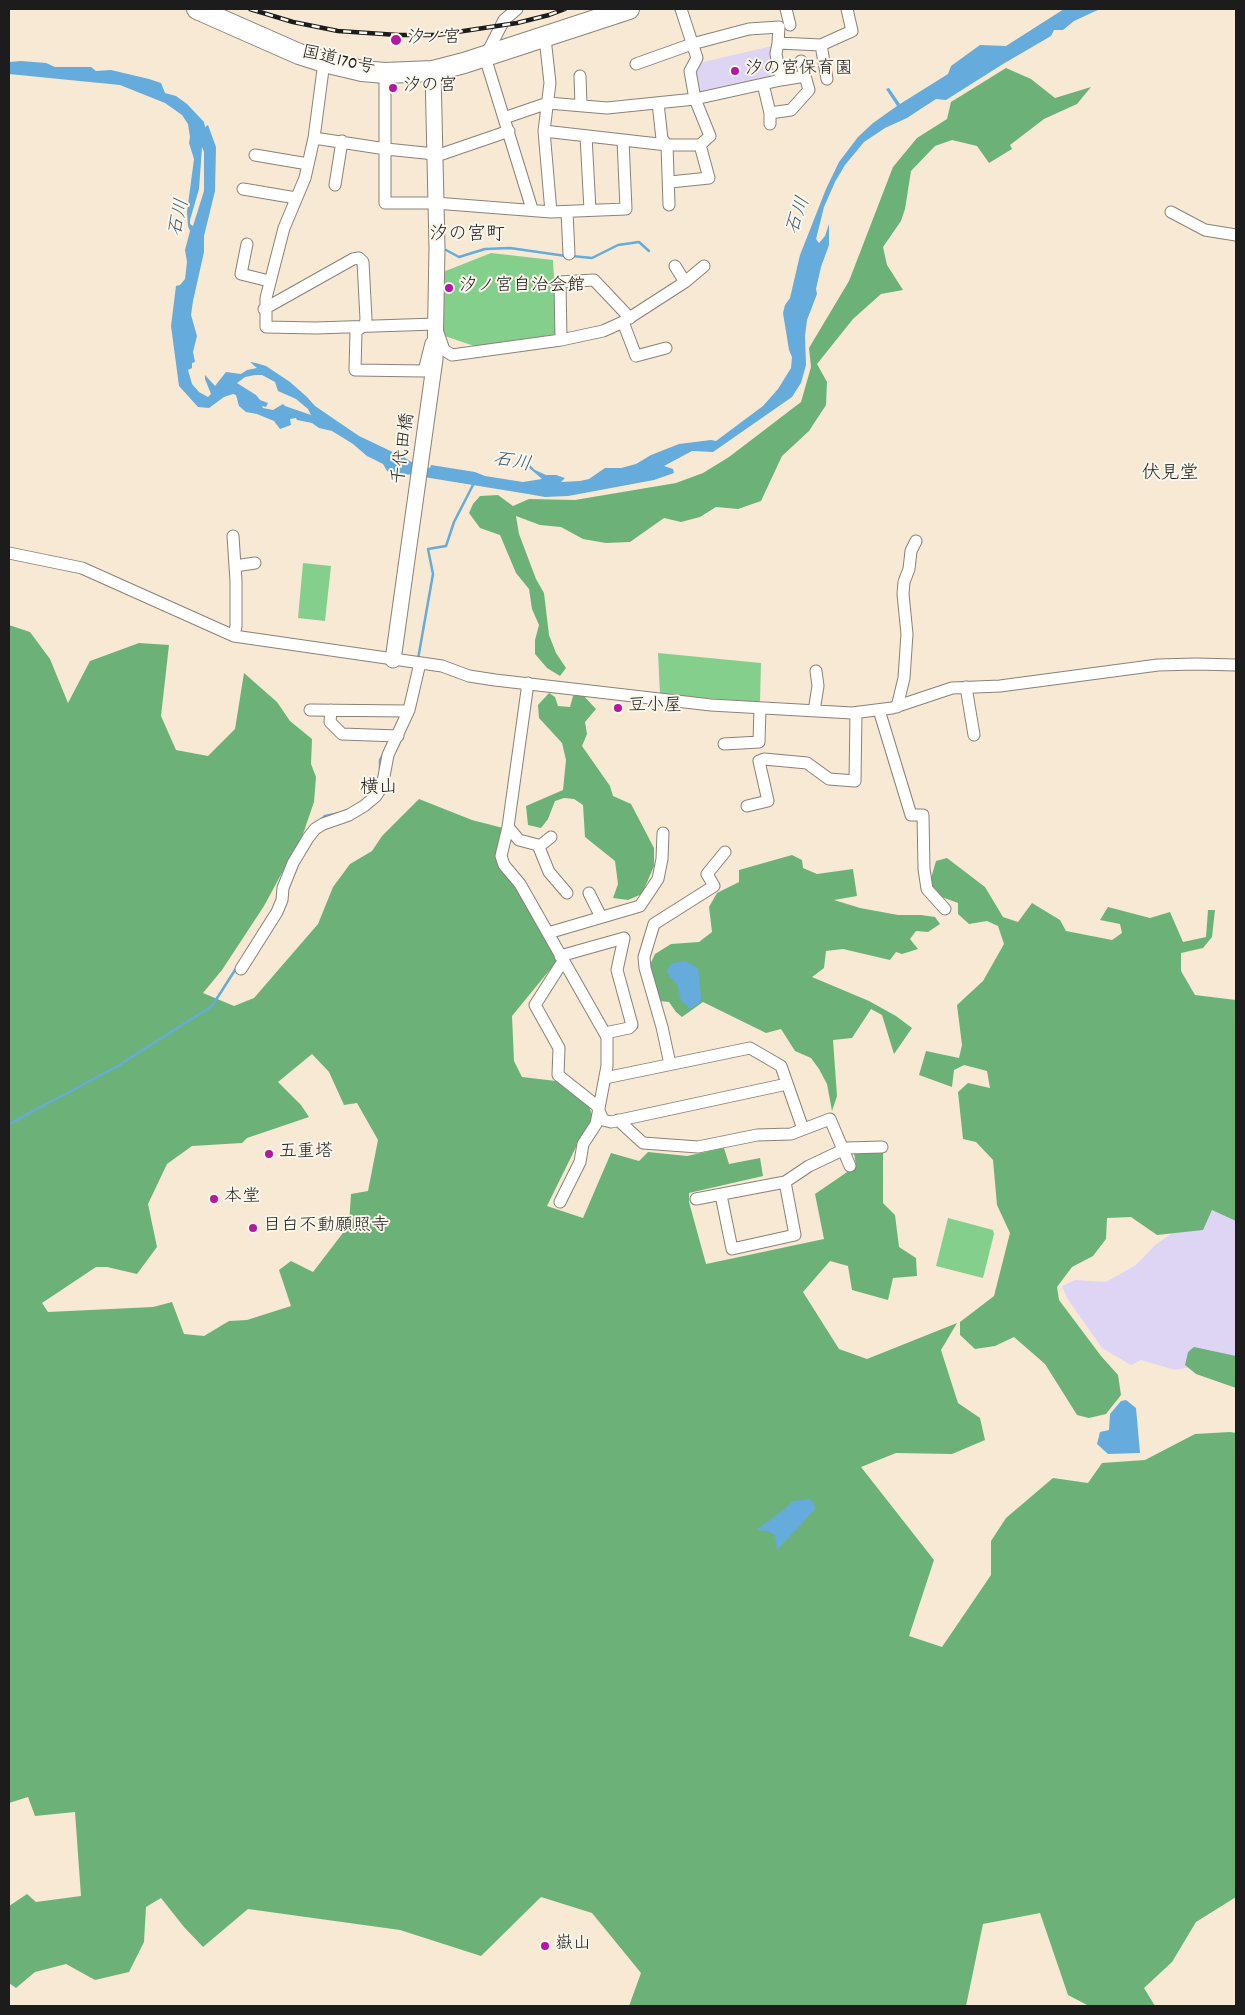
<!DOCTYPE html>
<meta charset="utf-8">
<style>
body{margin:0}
#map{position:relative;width:1245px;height:2015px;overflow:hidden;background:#f7e9d4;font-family:Dekko,sans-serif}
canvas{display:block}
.frame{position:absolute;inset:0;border:10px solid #1c1c1c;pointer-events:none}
</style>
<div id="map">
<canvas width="1245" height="2015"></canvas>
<div class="frame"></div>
</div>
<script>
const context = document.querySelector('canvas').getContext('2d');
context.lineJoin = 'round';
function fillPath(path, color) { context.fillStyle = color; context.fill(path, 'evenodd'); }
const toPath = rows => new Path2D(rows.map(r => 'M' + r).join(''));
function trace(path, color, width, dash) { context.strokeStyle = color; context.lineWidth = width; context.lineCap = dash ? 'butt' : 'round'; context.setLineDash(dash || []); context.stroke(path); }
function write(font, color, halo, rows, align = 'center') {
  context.font = font + ' Dekko,"Klee One",sans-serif'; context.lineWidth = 4; context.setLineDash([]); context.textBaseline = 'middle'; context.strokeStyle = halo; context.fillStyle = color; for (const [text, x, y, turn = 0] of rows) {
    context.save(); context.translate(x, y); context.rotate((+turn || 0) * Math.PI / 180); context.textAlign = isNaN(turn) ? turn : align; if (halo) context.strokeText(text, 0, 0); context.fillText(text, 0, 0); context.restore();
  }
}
const built = toPath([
 [772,46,776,70,774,78,704,94,697,90,694,72,699,63],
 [1210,1207,1236,1221,1236,1358,1175,1370,1141,1360,1131,1365,1102,1348,1067,1298,1062,1286,1075,1280,1106,1282,1136,1265,1155,1245]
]);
const green = toPath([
 [491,253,553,260,557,334,477,347,442,335,443,272],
 [303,563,331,566,325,621,298,618],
 [658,653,761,663,760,702,660,695],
 [948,1218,993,1230,994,1234,983,1278,936,1266]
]);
const forest = toPath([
 [1006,68,1031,79,1055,98,1091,87,1077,104,1044,119,1010,145,1012,149,989,163,977,146,952,140,935,146,911,171,905,209,901,221,883,247,887,265,903,290,881,294,853,319,817,364,827,382,826,405,809,431,782,456,761,501,738,509,716,507,700,517,681,522,664,518,630,542,606,543,583,539,561,527,540,525,516,516,519,534,536,579,544,593,549,635,556,653,566,668,560,676,547,668,535,654,535,640,539,625,532,609,529,589,516,573,500,535,480,528,469,513,473,504,480,496,498,495,513,506,529,499,575,500,676,483,703,473,729,457,801,402,811,367,809,348,849,281,893,167,917,138,947,119,951,102],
 [9,625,30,632,50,659,68,703,90,661,139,643,169,645,161,716,176,750,208,756,235,729,244,673,277,702,290,721,312,739,311,764,316,777,314,802,303,834,264,906,222,970,203,993,234,1006,254,998,318,924,333,887,350,864,372,851,382,836,419,799,472,820,503,828,496,859,516,888,557,961,512,1016,514,1061,522,1077,556,1081,588,1104,593,1117,578,1143,547,1206,583,1218,611,1153,639,1161,648,1152,687,1156,724,1148,729,1164,760,1158,763,1176,689,1193,689,1202,706,1264,824,1239,815,1194,856,1166,854,1153,883,1153,883,1203,895,1215,899,1247,916,1258,917,1276,893,1278,888,1300,852,1290,848,1266,830,1261,803,1292,839,1349,867,1359,957,1323,941,1350,958,1403,980,1418,985,1440,952,1454,896,1453,861,1467,934,1560,909,1636,942,1647,991,1575,991,1541,1006,1518,1053,1478,1088,1483,1102,1463,1145,1460,1195,1434,1230,1432,1236,1433,1236,1897,1196,1922,1172,1962,1144,1988,1155,2006,1089,2006,1068,1995,1040,1913,983,1924,966,2006,629,2006,641,1973,592,1913,541,1897,481,1956,400,1930,248,1909,203,1947,184,1927,161,1898,146,1907,144,1942,129,1972,95,1980,66,1964,35,1972,16,1988,9,1983,9,1906,27,1894,36,1902,81,1896,75,1812,35,1816,28,1797,9,1803],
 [312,1054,329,1072,344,1105,357,1103,378,1140,368,1191,351,1194,349,1225,313,1272,291,1261,279,1270,291,1306,247,1320,229,1321,204,1336,184,1334,172,1302,153,1307,48,1312,42,1303,96,1267,107,1267,137,1274,157,1247,148,1204,167,1164,192,1146,242,1143,247,1138,309,1117,301,1105,278,1082],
 [549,693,555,697,558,706,570,707,573,696,582,694,596,709,585,722,587,734,582,746,610,786,613,796,631,804,654,848,654,866,642,894,628,900,613,898,618,884,615,861,585,837,583,805,574,799,564,798,555,801,548,819,541,828,528,825,526,806,563,790,566,760,562,743,539,718,538,705],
 [792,855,802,860,803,868,817,874,853,869,857,896,834,900,860,908,898,915,921,915,935,917,940,924,928,932,916,931,910,939,918,949,902,954,896,952,890,960,843,949,826,951,824,968,812,977,869,1001,896,1016,912,1028,894,1054,882,1015,871,1009,852,1038,833,1040,837,1096,832,1111,827,1084,819,1069,811,1058,795,1051,781,1029,766,1033,703,1002,682,1017,676,1012,669,1002,659,1001,649,967,655,954,671,944,699,942,712,932,709,907,717,893,739,882,739,870],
 [947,858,985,887,1003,917,1018,922,1032,903,1060,920,1066,931,1112,940,1122,933,1120,924,1100,920,1108,907,1150,918,1170,912,1183,942,1206,937,1208,910,1215,910,1212,937,1203,948,1181,953,1181,971,1195,995,1236,1000,1236,1221,1212,1210,1203,1230,1157,1235,1131,1217,1107,1218,1106,1239,1093,1256,1072,1267,1057,1287,1059,1300,1101,1356,1118,1375,1121,1395,1106,1414,1089,1418,1077,1415,1045,1364,1014,1337,995,1346,975,1349,960,1335,960,1322,994,1296,1010,1233,997,1205,993,1160,976,1142,963,1139,958,1092,968,1083,990,1088,987,1071,964,1065,954,1070,952,1087,919,1075,926,1051,959,1058,962,1045,957,1005,983,981,1004,944,998,926,987,921,969,924,958,914,958,903,939,896,929,885,936,861],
 [1194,1347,1236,1356,1236,1388,1196,1374,1185,1365,1188,1352]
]);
const water = toPath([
 [1064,9,1100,9,1074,21,1063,30,1054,30,1051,36,1003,64,946,100,936,99,907,118,885,128,864,142,845,165,835,182,824,207,816,239,819,243,825,236,829,224,829,245,821,267,816,289,817,294,807,320,805,336,806,365,801,383,792,397,713,452,692,451,664,466,673,469,674,473,654,480,568,496,545,497,528,494,387,471,383,464,367,456,353,444,332,431,319,428,312,423,297,420,296,418,290,419,291,425,280,429,274,421,257,414,246,412,239,406,236,395,233,394,224,397,209,408,198,407,179,386,171,326,176,286,180,285,185,279,187,262,185,250,190,231,188,226,187,212,194,159,189,143,190,137,188,124,182,115,165,103,120,85,9,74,9,62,21,61,46,63,55,67,91,67,96,71,111,70,149,79,161,83,165,93,176,96,187,104,204,122,205,127,208,125,216,147,215,191,204,236,204,252,193,301,191,315,197,336,193,352,195,362,192,363,192,368,188,370,192,384,199,392,208,397,211,394,205,379,205,375,215,386,226,372,241,374,247,370,257,368,250,362,256,363,266,366,290,382,307,397,315,406,359,436,399,455,404,454,405,458,413,463,430,468,431,465,475,472,485,476,523,482,542,479,527,466,512,463,529,464,535,470,546,475,556,475,565,478,561,482,580,481,589,479,605,468,621,468,636,464,651,455,679,444,711,440,716,441,763,406,778,389,791,368,792,357,789,350,783,313,785,305,790,298,800,255,826,189,839,162,858,137,873,123,897,106,886,89,889,88,900,104,948,74,951,66,980,45,1006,46],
 [202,147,204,152,204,191,193,226,190,224,190,220,199,189],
 [255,375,262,375,275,382,278,391,296,399,308,409,311,415,285,406,283,404,273,410,263,408,262,406,266,407,268,403,260,400,256,395,237,383,245,377],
 [685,961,698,968,701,998,699,1003,690,1009,681,1001,677,984,669,976,667,970,672,963],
 [1126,1400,1136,1408,1140,1453,1108,1454,1097,1444,1100,1432,1109,1430,1110,1414,1121,1401],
 [810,1499,816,1508,777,1550,775,1535,767,1531,756,1530,781,1512,793,1501]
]);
const stream = toPath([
 [446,250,459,257,485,249,510,248,566,256],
 [572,256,592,258,618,245,639,242,649,251],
 [418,659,433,574,428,549,446,546,454,522,474,483],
 [380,769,380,760,383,755],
 [322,819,325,816,340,813],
 [9,1124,116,1067,212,1006,237,967]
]);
const street = toPath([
 [517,9,504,20,485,57,532,209],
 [786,9,790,25],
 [545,38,550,83,544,131,551,212],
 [821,45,827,79],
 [324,62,314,138,305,178,284,228,266,298,266,327,316,328,435,324,444,350,452,355,561,340,603,331,623,322,685,282,704,266],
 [636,64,692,44,749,29,779,27,778,43],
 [385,73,385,203,435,203,551,212,626,209,623,140],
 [580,76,581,105],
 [781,80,805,76,801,61],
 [763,84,770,113],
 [658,103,662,139,667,145,669,205],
 [504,118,548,103,607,108,695,99,781,80,776,54,778,43,821,45,852,31,847,9],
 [770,124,770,113,791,110,809,90,805,76],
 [544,131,667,145,700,145,710,136,695,99,690,71,697,58,681,9],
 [586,136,590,210],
 [314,138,386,149,435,154,442,154,509,131],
 [255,155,308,164],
 [670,182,709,178,700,145],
 [335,185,342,141],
 [243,189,296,198],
 [567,212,569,254],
 [1171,212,1205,230,1236,235],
 [247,244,241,274,269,281],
 [675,266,685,282],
 [264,309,353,259,359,258,363,262,366,319,365,325,356,331,355,370,424,371,431,343],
 [623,322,636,356,666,348],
 [561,340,560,282,594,280,630,318],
 [233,536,236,581,236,626,234,636],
 [9,553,82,568,234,636,442,666,469,676,495,680,711,705,852,713,892,708,952,688,1000,686,1158,665,1196,664,1236,665],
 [235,566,255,563],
 [528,683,508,827,501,856,504,865,520,884,607,1037,607,1066,596,1124,583,1144,580,1162,560,1202],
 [966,687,974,735],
 [897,707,904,678,907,634,903,594,904,582,909,569,911,551,916,541],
 [310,710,408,711],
 [331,710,330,722,342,734,398,736],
 [879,710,911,815,923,815,924,869,927,889,945,909],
 [814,711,818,686,816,671],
 [724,744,759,742,760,708],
 [747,806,768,801,759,761,764,759,807,763,829,779,855,781,856,713],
 [508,827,519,840,538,845,549,872,567,893],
 [538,845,541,845,551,837],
 [589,893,601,917],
 [548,933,640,906,658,879,662,859,663,833],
 [560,956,624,938,617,970,632,1025,629,1028,605,1033],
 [563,961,535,1005,559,1048,558,1075,597,1106,603,1120,611,1122,787,1084],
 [241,969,277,912,282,900,283,888,293,863,308,838,315,829,323,824,349,815,364,806,376,796,382,787,388,755,409,710,420,663],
 [670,1064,662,1027,645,968,644,957,654,924,714,886,707,874,725,852],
 [605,1078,750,1048,781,1066,803,1129],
 [618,1120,643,1143,698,1147,757,1135,791,1134,830,1119,850,1166],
 [721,1195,732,1249,795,1235,785,1182],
 [696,1199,785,1182,809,1166,847,1148,882,1147]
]);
const secondary = toPath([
 [393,660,435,359,437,248,433,71]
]);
const highway = toPath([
 [197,9,299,54,324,62,362,71,385,73,433,71,464,63,629,9]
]);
const rail = toPath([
 [250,9,293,22,338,31,398,35,437,35,517,23,549,15,565,9]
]);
const markers = [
 [396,40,6,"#b5179e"],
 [735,71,5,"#b5179e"],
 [393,88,5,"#b5179e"],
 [449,288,5,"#b5179e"],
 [618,708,5,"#b5179e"],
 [269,1154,5,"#b5179e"],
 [214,1199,5,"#b5179e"],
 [253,1228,5,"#b5179e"],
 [545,1946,5,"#b5179e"]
];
const poiNames = [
 ["汐ノ宮",407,40],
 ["汐の宮保育園",745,71],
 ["汐の宮",403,88],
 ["汐ノ宮自治会館",459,288],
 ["豆小屋",628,708],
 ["五重塔",279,1154],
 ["本堂",224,1199],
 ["目白不動願照寺",263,1228],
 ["嶽山",555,1946]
];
const streetNames = [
 ["国道170号",338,62,13],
 ["千代田橋",405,449,-82]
];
const waterNames = [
 ["石川",800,216,-71],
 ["石川",181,218,-78],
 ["石川",512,464,10]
];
const neighbourhoodNames = [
 ["汐の宮町",467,236],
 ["伏見堂",1170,475],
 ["横山",379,789]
];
fillPath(built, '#ded5f5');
fillPath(green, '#85cf8d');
fillPath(forest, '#6cb278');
fillPath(water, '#65abdb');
trace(stream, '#65abdb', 2.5);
trace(street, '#8a8278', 13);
trace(secondary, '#8a8278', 17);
trace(highway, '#8a8278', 22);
trace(street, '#fff', 11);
trace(secondary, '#fff', 15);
trace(highway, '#fff', 20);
trace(rail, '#1c1c1c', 4.5);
trace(rail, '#fbf7ec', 2.5, [8]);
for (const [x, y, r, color] of markers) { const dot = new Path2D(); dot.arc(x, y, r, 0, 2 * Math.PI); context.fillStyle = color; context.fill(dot); trace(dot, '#fbf7ec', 2); }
write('18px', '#1c1c1c', '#fbf7ec', poiNames, 'left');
write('18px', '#1c1c1c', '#fbf7ec', streetNames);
write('italic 19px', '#3d5c72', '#fbf7ec', waterNames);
write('19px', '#1c1c1c', '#fbf7ec', neighbourhoodNames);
</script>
